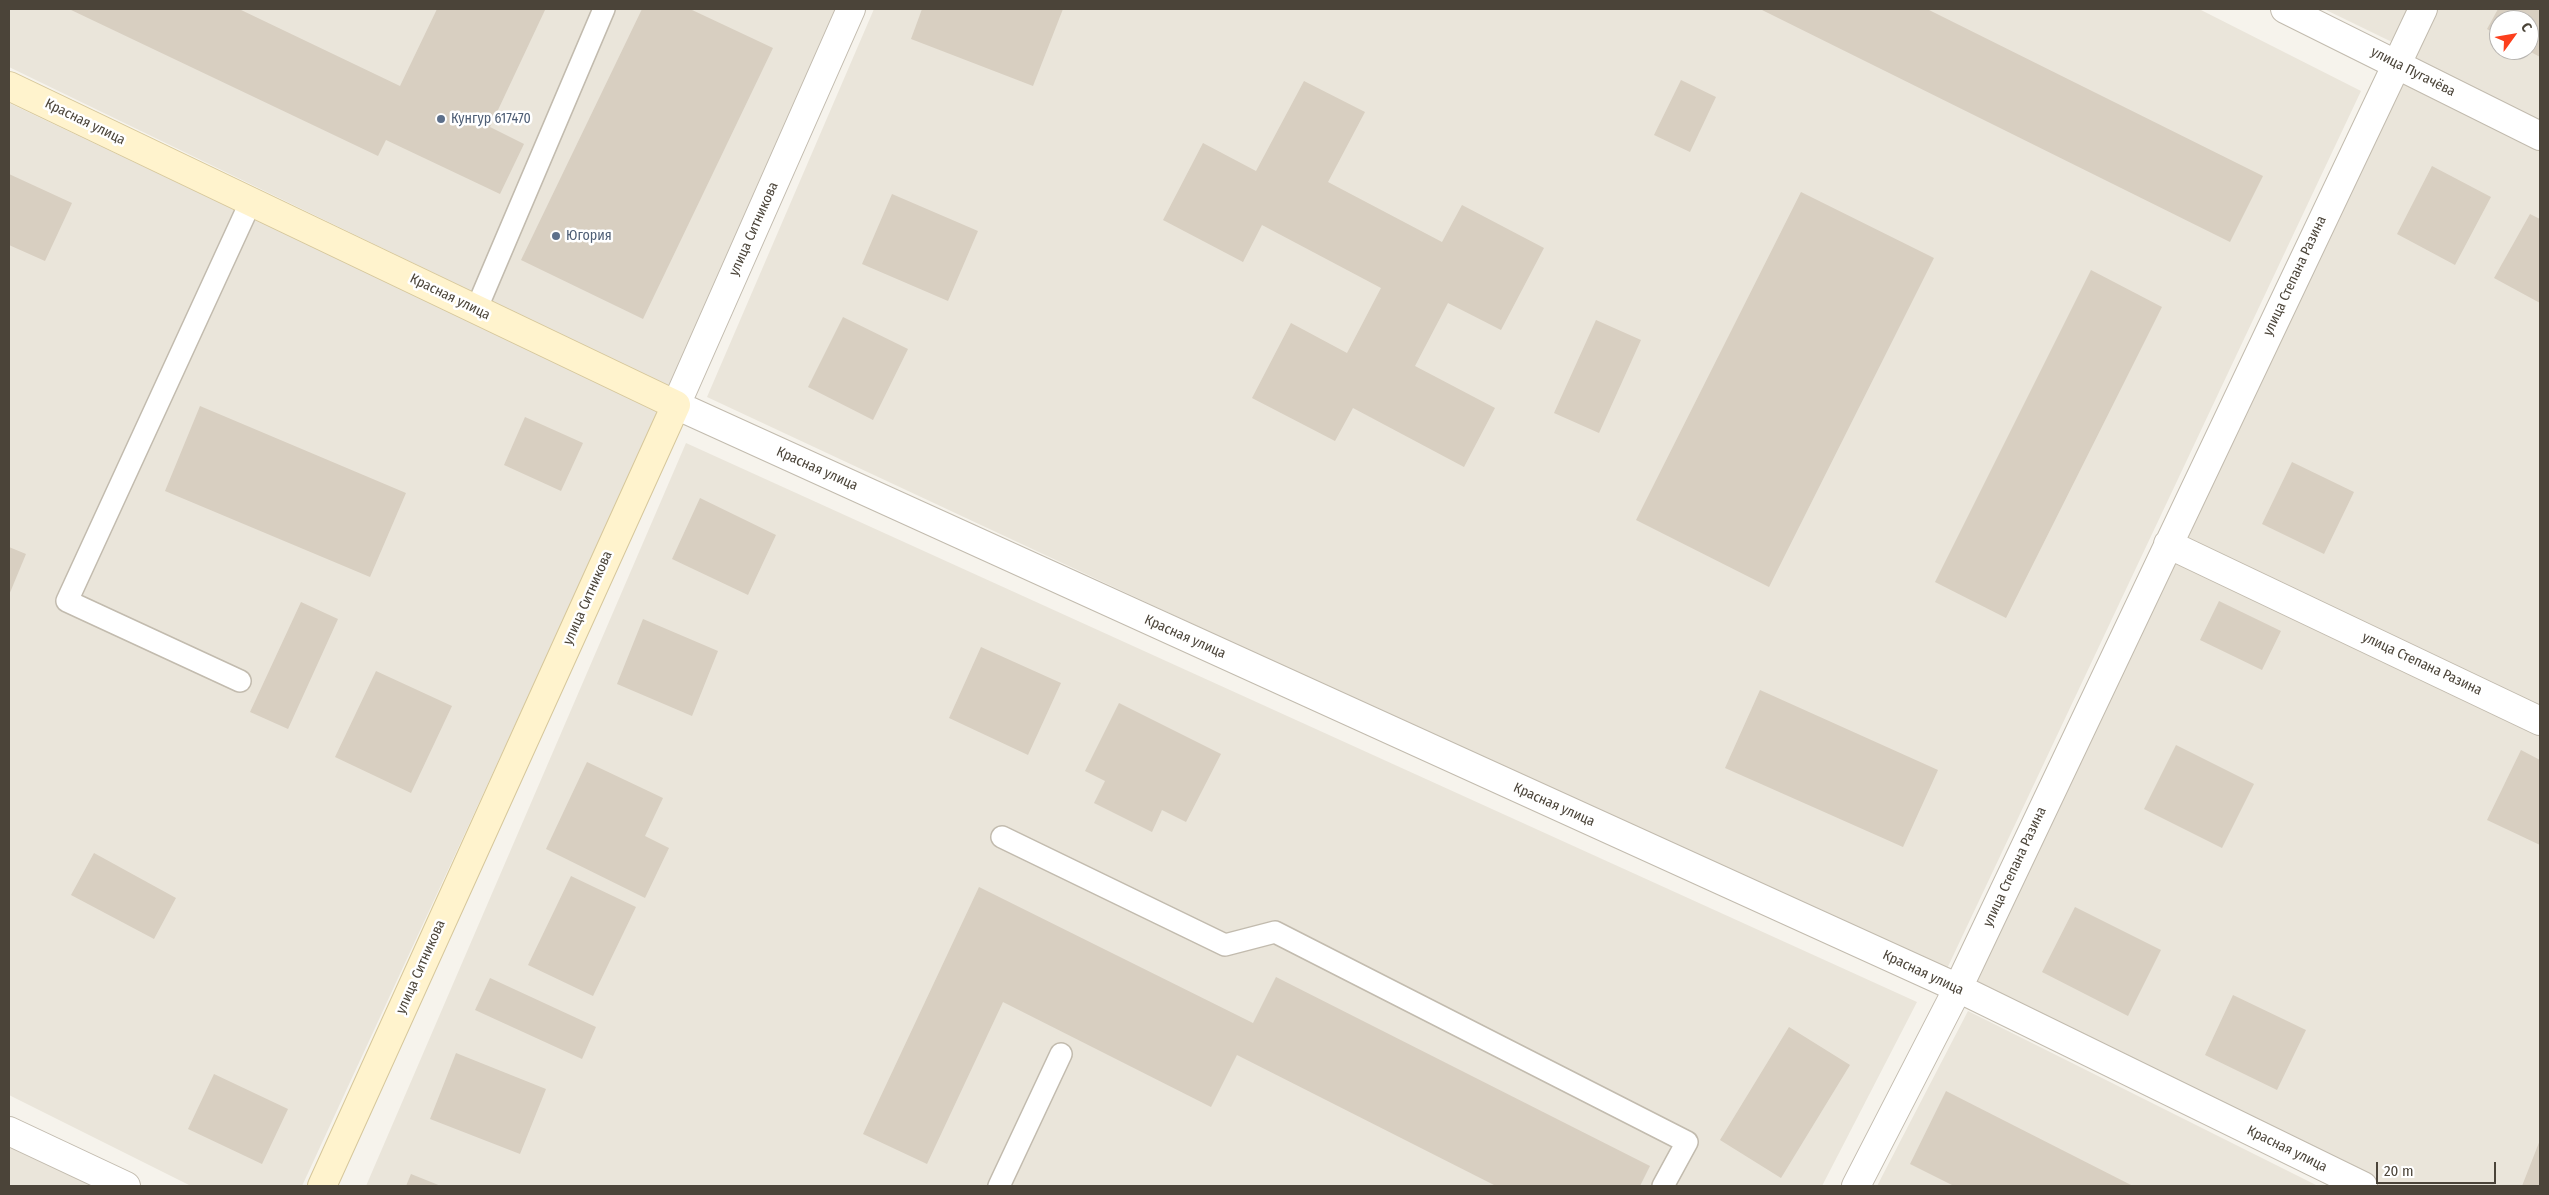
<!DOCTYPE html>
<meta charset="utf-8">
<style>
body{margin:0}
#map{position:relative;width:2549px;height:1195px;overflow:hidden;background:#f6f3ec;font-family:"Fira Sans Condensed",sans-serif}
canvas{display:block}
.frame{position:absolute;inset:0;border:10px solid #4b4439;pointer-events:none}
.north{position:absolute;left:2489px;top:10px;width:50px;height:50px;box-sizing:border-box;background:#fff;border:1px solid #b7b4b0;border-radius:50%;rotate:58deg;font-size:14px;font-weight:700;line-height:20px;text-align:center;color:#4b4439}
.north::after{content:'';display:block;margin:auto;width:18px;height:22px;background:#fc3f1d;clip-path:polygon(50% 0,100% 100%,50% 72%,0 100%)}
.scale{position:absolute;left:2376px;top:1162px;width:120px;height:22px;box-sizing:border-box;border:2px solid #4b4439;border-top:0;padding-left:6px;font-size:15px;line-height:18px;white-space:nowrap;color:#4b4439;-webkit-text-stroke:4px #fff;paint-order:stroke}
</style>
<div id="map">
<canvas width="2549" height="1195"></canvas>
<div class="frame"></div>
<div class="north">С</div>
<div class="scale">20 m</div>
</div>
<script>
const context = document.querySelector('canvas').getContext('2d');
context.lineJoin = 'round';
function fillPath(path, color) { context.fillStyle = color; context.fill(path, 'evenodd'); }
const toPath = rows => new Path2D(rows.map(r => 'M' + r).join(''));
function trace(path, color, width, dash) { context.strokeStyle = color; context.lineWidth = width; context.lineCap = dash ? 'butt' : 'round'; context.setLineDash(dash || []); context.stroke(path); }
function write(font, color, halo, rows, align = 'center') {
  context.font = font + ' "Fira Sans Condensed",sans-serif'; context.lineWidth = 5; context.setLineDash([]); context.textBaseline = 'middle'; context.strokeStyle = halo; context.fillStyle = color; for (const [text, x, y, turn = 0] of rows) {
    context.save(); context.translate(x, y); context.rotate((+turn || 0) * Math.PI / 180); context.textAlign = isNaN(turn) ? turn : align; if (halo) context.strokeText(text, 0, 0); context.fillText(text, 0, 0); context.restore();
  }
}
const residential = toPath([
 [9,9,839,9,671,388,9,67],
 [874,9,2199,9,2361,91,1944,975,707,397],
 [2324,9,2410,9,2394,43],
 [2434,9,2540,9,2540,128,2409,61],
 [2499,20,2529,20,2529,50,2499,50],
 [2404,74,2540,143,2540,712,2177,541],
 [9,103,660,411,302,1186,191,1186,9,1095],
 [686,443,1917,1002,1822,1186,366,1186],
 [2171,549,2540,726,2540,1186,2375,1186,1965,985],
 [1968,1011,2318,1186,1877,1186],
 [9,1144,101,1186,9,1186]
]);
const building = toPath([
 [69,9,239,9,400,86,437,9,545,10,490,127,524,144,500,194,386,140,378,156],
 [642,9,690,9,773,48,643,319,521,260],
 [922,9,1063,9,1033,86,911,39],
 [1760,9,1927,9,2263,176,2230,242],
 [2498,9,2540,9,2540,57,2529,51,2529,20,2499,20,2499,36,2487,29],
 [1681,80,1716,97,1690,152,1654,135],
 [1304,81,1365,112,1328,182,1442,242,1462,205,1544,248,1501,330,1448,303,1415,366,1495,408,1464,467,1353,408,1335,441,1252,398,1291,323,1347,353,1381,288,1262,225,1243,262,1163,220,1203,143,1256,171],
 [2432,166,2491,197,2455,265,2397,234],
 [9,174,72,203,45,261,9,245],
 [1801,192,1934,258,1769,587,1636,520],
 [892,194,978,231,948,301,862,264],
 [2530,214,2540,219,2540,303,2494,278],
 [2091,270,2162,307,2006,618,1935,582],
 [843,317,908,349,873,420,808,387],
 [1596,320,1641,340,1599,433,1554,413],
 [200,406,406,493,370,577,165,491],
 [525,417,583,443,561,491,504,465],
 [2292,462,2354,492,2324,554,2262,524],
 [700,498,776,535,748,595,672,559],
 [9,547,26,554,9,595],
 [2219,601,2281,631,2262,670,2200,640],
 [301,602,338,619,288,729,250,712],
 [643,619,718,651,692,716,617,684],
 [981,647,1061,683,1028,755,949,718],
 [376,671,452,706,411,793,335,757],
 [1760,690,1938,770,1903,847,1725,768],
 [1119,703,1221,754,1186,822,1162,810,1152,832,1094,803,1105,781,1085,771],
 [2176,745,2254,784,2222,848,2144,809],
 [2521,750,2540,760,2540,845,2487,820],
 [587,762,663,798,645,836,669,848,645,898,546,849],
 [94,853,176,898,154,939,71,895],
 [571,876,636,907,593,996,528,965],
 [979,887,1253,1023,1276,977,1650,1166,1640,1186,1496,1186,1237,1055,1211,1107,1003,1002,927,1164,863,1134],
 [2075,907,2161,950,2128,1016,2042,972],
 [490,978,596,1027,582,1059,475,1010],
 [2233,995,2306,1030,2277,1090,2205,1055],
 [1789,1027,1850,1065,1781,1178,1720,1140],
 [456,1053,546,1089,520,1154,430,1119],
 [214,1074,288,1109,262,1164,188,1129],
 [1946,1091,2133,1186,1954,1186,1910,1164],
 [2540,1140,2540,1186,2522,1186],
 [411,1174,441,1186,406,1186]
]);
const service = toPath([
 [476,310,604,9],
 [240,681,67,601,251,201],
 [1002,837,1225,945,1275,932,1687,1142,1663,1186],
 [999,1186,1061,1054]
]);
const minor = toPath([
 [851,9,676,405,1958,988,2363,1186],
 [2168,544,2540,721],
 [1856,1186,1958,988,2423,9]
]);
const tertiary = toPath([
 [2285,9,2540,136],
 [9,1131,126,1186]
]);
const secondary = toPath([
 [9,86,676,405,322,1186]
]);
const markers = [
 [441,119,5,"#5c6f8a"],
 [556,236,5,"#5c6f8a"]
];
const streetNames = [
 ["улица Пугачёва",2413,72,27],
 ["Красная улица",85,122,26],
 ["улица Ситникова",754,229,-66],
 ["улица Степана Разина",2295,276,-65],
 ["Красная улица",450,297,26],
 ["Красная улица",817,469,24],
 ["улица Ситникова",588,598,-66],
 ["Красная улица",1185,637,24],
 ["улица Степана Разина",2422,664,25],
 ["Красная улица",1554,805,24],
 ["улица Степана Разина",2015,867,-65],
 ["улица Ситникова",421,967,-66],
 ["Красная улица",1923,973,25],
 ["Красная улица",2287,1149,26]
];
const serviceNames = [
 ["Кунгур 617470",451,119],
 ["Югория",566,236]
];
fillPath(residential, '#eae5da');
fillPath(building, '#d8cfc1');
trace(service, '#c2bbae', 24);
trace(minor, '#c2bbae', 30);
trace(tertiary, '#c2bbae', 30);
trace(secondary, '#d6c79b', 30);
trace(service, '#fff', 21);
trace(minor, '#fff', 28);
trace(tertiary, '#fff', 28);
trace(secondary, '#fff3cd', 28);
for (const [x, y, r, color] of markers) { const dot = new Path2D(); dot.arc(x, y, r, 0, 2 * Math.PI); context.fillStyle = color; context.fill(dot); trace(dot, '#fff', 2); }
write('14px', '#4b4439', '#fff', streetNames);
write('14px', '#4e5e75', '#fff', serviceNames, 'left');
</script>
